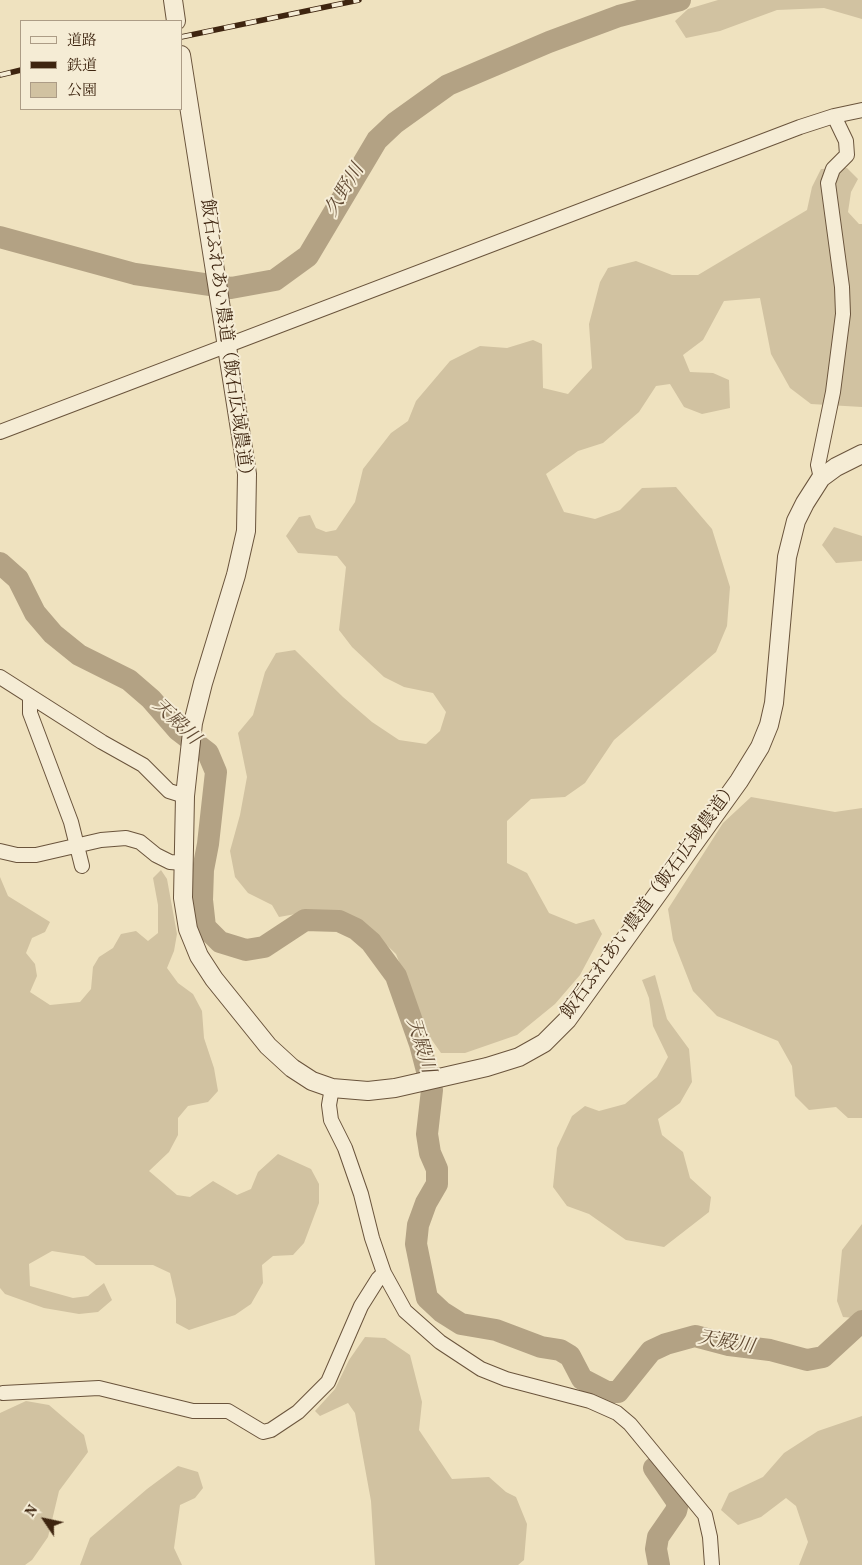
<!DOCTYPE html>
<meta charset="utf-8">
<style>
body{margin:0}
#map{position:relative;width:862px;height:1565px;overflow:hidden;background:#efe2bf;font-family:Vollkorn,"Noto Serif JP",serif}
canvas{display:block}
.legend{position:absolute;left:20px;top:20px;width:162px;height:90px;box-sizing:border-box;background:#f5ecd5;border:1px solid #ac9c86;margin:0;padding:6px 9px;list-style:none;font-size:15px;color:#3e2510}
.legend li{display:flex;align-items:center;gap:10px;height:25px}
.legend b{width:25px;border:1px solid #ac9c86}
.north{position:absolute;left:20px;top:1495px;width:50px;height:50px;-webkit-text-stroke:4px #f5ecd5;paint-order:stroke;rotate:304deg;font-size:14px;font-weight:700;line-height:20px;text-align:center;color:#3e2510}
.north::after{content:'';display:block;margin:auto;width:18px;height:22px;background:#3e2510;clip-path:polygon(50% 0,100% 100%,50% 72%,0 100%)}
</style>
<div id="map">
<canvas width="862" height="1565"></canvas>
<ul class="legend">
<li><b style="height:6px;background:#f5ecd5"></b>道路</li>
<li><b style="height:6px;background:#3e2510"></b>鉄道</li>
<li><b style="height:14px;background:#d1c2a1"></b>公園</li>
</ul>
<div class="north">N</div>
</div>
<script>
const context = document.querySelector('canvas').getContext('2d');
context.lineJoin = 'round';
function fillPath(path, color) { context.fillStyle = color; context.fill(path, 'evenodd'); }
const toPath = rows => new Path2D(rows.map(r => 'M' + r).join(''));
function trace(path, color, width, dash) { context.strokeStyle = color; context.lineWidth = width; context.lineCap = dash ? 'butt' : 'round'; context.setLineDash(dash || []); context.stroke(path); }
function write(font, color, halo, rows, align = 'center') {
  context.font = font + ' Vollkorn,"Noto Serif JP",serif'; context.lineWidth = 4; context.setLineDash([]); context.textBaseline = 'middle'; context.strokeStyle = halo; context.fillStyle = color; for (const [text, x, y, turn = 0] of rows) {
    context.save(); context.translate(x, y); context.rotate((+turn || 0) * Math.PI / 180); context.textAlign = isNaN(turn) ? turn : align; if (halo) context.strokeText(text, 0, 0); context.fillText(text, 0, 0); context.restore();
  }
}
const green = toPath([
 [718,0,862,0,862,19,824,8,777,10,720,31,686,38,675,21,688,9],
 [847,168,858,179,851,192,848,212,859,224,862,224,862,407,811,404,790,388,771,354,760,298,724,301,703,340,683,355,690,372,713,373,729,380,730,408,702,414,684,407,670,384,656,386,639,412,603,443,578,451,546,474,564,512,595,519,620,510,642,488,676,487,712,529,730,587,727,626,716,652,614,740,585,783,565,797,531,799,507,821,507,863,527,873,549,913,576,924,594,919,602,934,580,975,555,1004,517,1035,465,1053,441,1053,427,1033,396,954,373,932,349,916,318,910,279,917,272,905,248,893,235,877,230,851,240,815,247,777,238,733,253,715,265,672,276,653,295,650,343,697,372,722,399,740,426,744,440,731,446,712,433,693,404,687,384,677,352,647,339,630,346,567,337,556,298,553,286,536,299,517,310,515,316,528,326,532,336,530,355,502,363,469,391,433,408,421,416,401,450,361,480,346,507,348,533,340,542,344,543,388,568,394,592,368,589,324,600,282,608,268,636,261,672,275,698,275,807,210,812,187,821,169],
 [834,527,862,536,862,561,836,563,822,545],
 [751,797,835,812,862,808,862,1118,848,1118,836,1107,809,1110,795,1096,792,1066,778,1041,717,1016,693,991,673,940,668,909,723,823],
 [161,870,167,879,177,934,174,951,167,968,178,983,193,994,202,1011,204,1038,214,1068,218,1091,208,1102,188,1106,178,1118,178,1135,169,1152,149,1171,177,1195,190,1197,213,1181,237,1195,251,1189,258,1172,278,1154,311,1169,319,1184,319,1203,304,1243,293,1255,273,1256,262,1265,263,1283,251,1304,235,1315,189,1330,176,1323,176,1299,170,1273,153,1265,96,1265,84,1256,52,1251,29,1264,30,1286,73,1298,88,1296,104,1283,112,1300,98,1312,79,1314,44,1308,5,1294,0,1288,0,877,8,896,50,922,45,932,32,938,26,953,35,964,37,976,30,992,50,1005,80,1002,91,989,93,967,99,957,113,948,121,934,136,931,148,941,158,933,158,905,153,878],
 [655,975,667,1019,689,1049,692,1082,680,1103,658,1119,662,1135,683,1152,690,1178,711,1197,709,1212,664,1247,626,1240,589,1214,567,1206,553,1187,557,1148,572,1116,585,1106,599,1111,625,1104,657,1077,668,1057,653,1026,649,998,642,980],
 [862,1224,862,1314,854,1318,843,1317,837,1301,842,1250],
 [365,1337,385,1338,410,1355,422,1402,419,1430,452,1479,489,1477,506,1492,516,1497,527,1524,524,1560,518,1565,375,1565,371,1501,355,1413,348,1403,320,1416,315,1411,335,1389,349,1360],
 [26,1401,49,1405,84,1435,88,1452,59,1491,48,1537,32,1560,25,1565,0,1565,0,1413],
 [862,1416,862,1565,799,1565,808,1542,796,1506,786,1498,761,1517,738,1525,721,1510,729,1493,763,1477,784,1453,818,1431],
 [178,1466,198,1472,203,1488,195,1498,180,1505,174,1548,182,1565,80,1565,90,1538,147,1489]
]);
const river = toPath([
 [0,237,135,274,231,288,275,280,308,256,377,140,395,123,448,85,549,42,619,16,680,0],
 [0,563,18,579,35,613,53,634,79,655,129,680,151,699,178,730,208,753,216,772,208,844,203,870,202,900,205,927,220,942,246,950,264,947,305,920,339,921,356,929,371,942,396,976,420,1044,432,1090,427,1134,430,1153,437,1169,437,1184,426,1203,418,1225,416,1244,427,1298,442,1312,461,1324,496,1330,541,1347,560,1350,570,1356,582,1379,607,1392,618,1392,651,1351,666,1344,695,1336,729,1345,770,1350,807,1360,823,1357,862,1321],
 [654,1468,678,1503,676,1511,658,1537,656,1549,659,1565]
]);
const minor = toPath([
 [0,432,800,127,834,116,862,110],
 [821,478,818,465,833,392,843,314,842,287,828,183,833,169,847,155,846,141,834,116],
 [0,677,102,742,143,765,169,791,185,796],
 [30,696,30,713,71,822,82,866],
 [0,851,17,855,36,855,101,840,126,838,140,842,156,855,170,862,183,863],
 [332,1088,329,1105,331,1120,345,1148,361,1194,372,1238,384,1273,405,1311,440,1342,481,1369,506,1379,590,1401,617,1413,630,1424,705,1515,710,1537,712,1565],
 [3,1393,99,1388,193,1411,228,1411,263,1432,271,1430,298,1412,328,1382,361,1306,378,1279,384,1273]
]);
const tertiary = toPath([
 [173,0,176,21],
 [181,55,247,474,246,531,236,575,203,683,193,723,185,796,183,898,188,929,199,956,214,979,268,1046,292,1068,312,1081,332,1088,368,1091,395,1088,487,1067,519,1057,544,1043,567,1020,739,781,760,747,769,725,774,703,787,557,796,521,805,503,821,478,836,467,862,454]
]);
const rail = toPath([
 [181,37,359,0],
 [0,75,21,70]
]);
const streetNames = [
 ["飯石ふれあい農道（飯石広域農道）",225,342,82],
 ["飯石ふれあい農道（飯石広域農道）",651,901,-54]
];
const waterNames = [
 ["久野川",346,191,-59],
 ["天殿川",175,723,44],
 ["天殿川",419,1046,73],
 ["天殿川",726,1344,10]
];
fillPath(green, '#d1c2a1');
trace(river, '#b3a284', 22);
trace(minor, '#6a543c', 16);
trace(tertiary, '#6a543c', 20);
trace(minor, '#f5ecd5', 14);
trace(tertiary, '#f5ecd5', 18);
trace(rail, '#3e2510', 5.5);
trace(rail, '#f5ecd5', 4, [11]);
write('18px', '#3e2510', '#f5ecd5', streetNames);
write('italic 19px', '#614a33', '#f5ecd5', waterNames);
</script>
